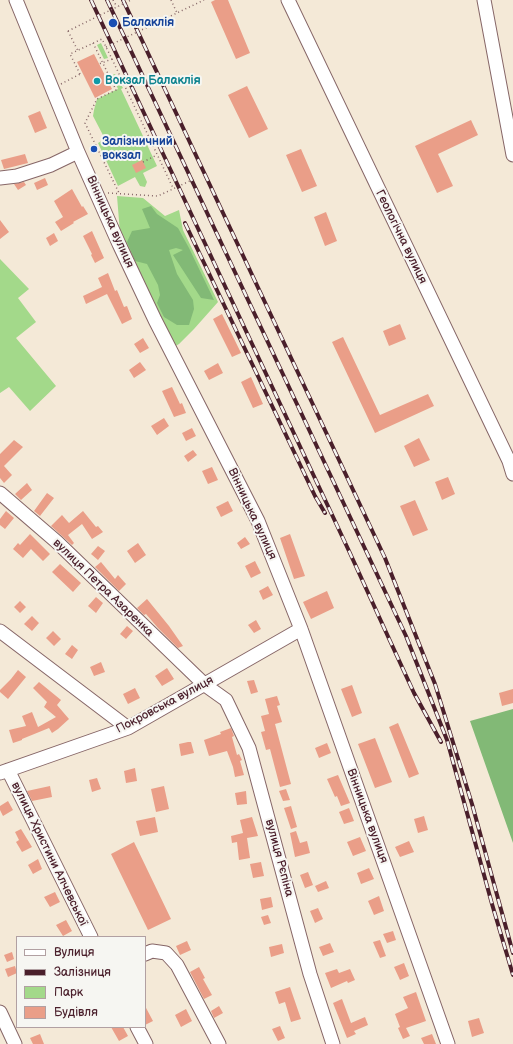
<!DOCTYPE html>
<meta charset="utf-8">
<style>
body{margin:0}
#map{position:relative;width:513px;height:1044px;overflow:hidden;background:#f4e9d7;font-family:"Balsamiq Sans",sans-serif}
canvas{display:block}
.legend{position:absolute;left:16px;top:936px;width:130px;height:92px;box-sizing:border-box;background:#f6f6f2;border:1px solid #b1a0a2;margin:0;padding:5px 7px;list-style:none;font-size:12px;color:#4a1f2b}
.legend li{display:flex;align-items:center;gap:8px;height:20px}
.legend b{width:20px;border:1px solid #b1a0a2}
</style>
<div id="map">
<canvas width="513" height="1044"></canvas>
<ul class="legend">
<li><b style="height:5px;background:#fff"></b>Вулиця</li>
<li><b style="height:5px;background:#4a1f2b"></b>Залізниця</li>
<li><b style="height:11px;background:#a3d98a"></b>Парк</li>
<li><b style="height:11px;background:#ea9e88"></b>Будівля</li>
</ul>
</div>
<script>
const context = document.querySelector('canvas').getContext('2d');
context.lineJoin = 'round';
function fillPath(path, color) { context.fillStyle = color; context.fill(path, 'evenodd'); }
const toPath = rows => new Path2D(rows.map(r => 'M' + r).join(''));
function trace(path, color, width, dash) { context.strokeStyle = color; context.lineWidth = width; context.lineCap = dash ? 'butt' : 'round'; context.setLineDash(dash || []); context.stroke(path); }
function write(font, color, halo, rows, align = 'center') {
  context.font = font + ' "Balsamiq Sans",sans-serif'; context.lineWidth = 4; context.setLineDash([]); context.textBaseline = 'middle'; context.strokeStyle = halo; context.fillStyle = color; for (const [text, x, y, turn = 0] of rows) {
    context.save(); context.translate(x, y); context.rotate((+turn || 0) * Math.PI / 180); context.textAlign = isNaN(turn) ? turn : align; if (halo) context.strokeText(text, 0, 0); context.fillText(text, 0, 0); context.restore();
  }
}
const green = toPath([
 [101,43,108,58,104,59,97,45],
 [115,74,123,88,121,89,157,166,143,173,147,182,145,187,140,186,135,177,118,186,98,143,105,139,93,116,94,110,97,99,118,89,112,75],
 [117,196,143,198,165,216,179,210,183,230,218,302,194,329,179,344,174,347,120,233],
 [0,259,29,289,18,298,36,322,16,338,56,386,30,411,9,387,0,393]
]);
const forest = toPath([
 [151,206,157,214,178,228,189,248,214,300,201,298,173,255,183,250,176,248,169,250,177,274,193,300,194,309,189,325,177,325,164,317,157,303,160,295,158,285,147,264,135,261,127,242,132,231,150,228,142,209],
 [513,709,513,843,470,721]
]);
const building = toPath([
 [215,0,228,0,250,53,236,59,211,2],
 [94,54,112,89,95,98,77,62],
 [247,86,268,129,249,138,228,95],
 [40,111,47,128,35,133,28,116],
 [471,120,478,135,438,154,453,186,437,193,415,146],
 [301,149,317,186,302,192,286,155],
 [25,154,28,163,4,169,1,160],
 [142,160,146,168,136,173,132,165],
 [45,178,48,185,37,190,34,183],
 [24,182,26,185,18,190,14,184],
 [72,189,82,207,83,206,88,214,73,222,74,223,61,231,55,222,63,217,54,201],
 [326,212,337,241,325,246,314,217],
 [0,220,9,232,0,239],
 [92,231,104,258,95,263,91,255,92,254,83,236],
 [54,233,58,241,50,246,46,238],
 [108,273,115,291,117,290,124,307,127,306,132,319,122,324,107,294,86,304,83,296,102,287,98,278],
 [222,314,241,353,232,357,213,319],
 [400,324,406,339,389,346,383,331],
 [343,337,380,415,428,394,434,406,375,433,332,342],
 [143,338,149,348,140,353,134,344],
 [140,362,146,370,134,378,129,370],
 [218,363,223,373,209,380,204,371],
 [251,377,263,404,253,408,241,382],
 [172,387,180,404,182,403,186,413,174,417,162,391],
 [164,418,169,426,157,435,151,426],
 [192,428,196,436,186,441,182,433],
 [419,438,430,460,414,467,404,446],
 [14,440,23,447,4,466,12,475,4,483,0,478,0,454],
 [193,450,197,455,188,462,184,456],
 [212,467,218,480,208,484,202,471],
 [448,477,455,494,442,500,435,482],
 [27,483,32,490,21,500,15,494],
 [47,493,54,498,40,516,34,511],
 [415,500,428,530,413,536,400,506],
 [228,501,233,511,221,517,216,507],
 [6,511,14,518,5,529,0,525,0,519],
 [83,511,96,527,98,526,103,532,92,539,82,524,68,535,74,543,72,545,51,526,62,515,69,523],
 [30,534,50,554,43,561,31,549,23,558,13,549,18,543,20,545],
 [290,534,305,576,294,579,280,538],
 [245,537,250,544,241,549,237,543],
 [138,543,146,555,135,563,127,551],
 [98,546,105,551,98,560,91,554],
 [255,561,261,573,251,578,245,566],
 [101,562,115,579,118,575,126,584,119,591,95,567],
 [60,564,81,583,73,592,52,572],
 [268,586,273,595,263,600,259,591],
 [327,591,334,608,311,619,303,602],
 [96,597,103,603,96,613,88,606],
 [147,599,169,626,183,646,178,648,158,628,146,614,144,615,137,608],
 [20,601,26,607,20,613,14,607],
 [32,616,39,623,32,631,24,624],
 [256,620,261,629,254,633,248,625],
 [127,626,133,631,126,639,120,634],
 [53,631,61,639,54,646,46,638],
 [72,645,78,650,72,659,65,654],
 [101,662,105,672,94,676,90,667],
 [167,668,174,679,162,686,155,676],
 [18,670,26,677,8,699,0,692,0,690,11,679],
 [254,680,258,692,251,694,247,681],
 [39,682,61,700,57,705,69,719,58,729,52,733,49,728,22,739,22,740,13,743,9,730,26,726,22,716,32,712,38,727,56,717,44,707,47,702,33,688],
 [352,685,362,713,352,717,341,689],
 [135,688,140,698,128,704,123,694],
 [513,689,513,703,502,706,499,693],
 [277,696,280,705,277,706,282,722,275,724,291,784,280,787,270,749,266,750,261,732,265,731,261,716,269,714,265,699],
 [398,723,419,774,409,778,389,727],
 [231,728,234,736,232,737,237,755,239,754,242,760,240,761,244,775,235,777,233,767,227,751,209,756,204,740,221,734,220,732],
 [375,738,392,782,375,788,358,744],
 [188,742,191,742,194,753,181,756,179,744],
 [327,743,331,753,319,758,315,748],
 [135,768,137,781,126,783,124,771],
 [338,775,350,803,341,806,337,796,335,797,327,779],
 [97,778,101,789,92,792,89,780],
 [50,786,52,797,32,801,27,791],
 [164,786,169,809,156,812,151,789],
 [286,789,290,800,283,801,279,791],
 [246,791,247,804,237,805,235,793],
 [8,801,13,810,3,816,0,810,0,806],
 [291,806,297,827,291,829,284,808],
 [349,808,354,821,344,824,339,812],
 [424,816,428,830,418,833,414,819],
 [155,817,158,832,140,836,136,821],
 [252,817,258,836,247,838,250,858,239,860,237,842,232,843,231,836,243,833,240,820],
 [21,829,32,847,22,852,16,842,19,840,15,832],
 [296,831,300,843,307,841,310,853,295,857,290,833],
 [360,837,366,851,353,856,347,842],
 [409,841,414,852,400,857,395,847],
 [134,842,171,919,148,930,111,854],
 [38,859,42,869,33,874,28,865],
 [261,862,264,876,253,878,250,864],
 [369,868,374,879,361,884,357,873],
 [308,872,313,885,305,888,300,875],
 [326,881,329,888,318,892,315,886],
 [55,892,60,902,50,907,44,897],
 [379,896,384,911,374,915,368,901],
 [271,897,273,907,262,910,260,899],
 [318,908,323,919,315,923,310,911],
 [268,915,271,923,264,925,261,917],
 [66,920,72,931,63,936,56,925],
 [393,931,396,940,387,943,383,934],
 [380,940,386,956,380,958,373,942],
 [187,941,191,950,180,955,176,946],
 [330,943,334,952,323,956,319,947],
 [282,944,284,953,271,957,269,947],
 [12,952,14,959,7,962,4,955],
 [404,963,409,976,400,980,394,967],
 [15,966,17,973,8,977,5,969],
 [199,967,205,978,203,979,212,995,204,999,190,972],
 [337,969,339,973,350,969,355,980,348,983,347,981,331,988,325,973],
 [290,987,301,1019,291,1022,285,1002,279,1004,275,992],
 [416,992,426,1021,406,1028,410,1036,403,1039,398,1028,400,1027,395,1014,408,1008,403,997],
 [342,999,351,1023,365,1017,368,1025,354,1031,356,1034,347,1038,333,1003],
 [145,1006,153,1021,145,1025],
 [219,1006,223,1013,214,1018,211,1011],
 [186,1009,192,1021,181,1027,175,1015],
 [479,1018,484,1033,472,1037,468,1021],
 [280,1026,285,1038,278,1041,272,1029],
 [111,1027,123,1027,128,1036,119,1041],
 [40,1034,44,1044,33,1044,30,1038],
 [432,1034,436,1044,424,1044,421,1038]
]);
const path = toPath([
 [113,0,117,7],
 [171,0,177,13],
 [68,31,78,51],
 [93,43,116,90,97,99,85,123,119,193],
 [106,47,204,0],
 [112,59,173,188],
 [80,74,70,54,102,39,112,59,99,64],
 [61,84,82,73],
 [143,162,157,155],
 [108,193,158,196,194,179]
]);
const minor = toPath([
 [16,0,78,152,119,244,155,320,258,521,301,629,448,1044],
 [288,0,509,461,513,474],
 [484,0,513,155],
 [0,178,17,176,51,165,78,152],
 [0,493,57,542,205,685,226,700,249,748,310,974,333,1044],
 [0,631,128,728],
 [8,770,91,937],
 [0,773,128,728,301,629],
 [145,954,152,951,166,953,177,965,219,1044],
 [0,1012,15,1044],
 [137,1027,146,1044]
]);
const rail = toPath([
 [91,0,349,551,391,643,414,693,441,742],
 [107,0,406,636,447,740,492,904,513,975],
 [123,0,385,558,435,684,472,804,513,953],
 [185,223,315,496,325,513]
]);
const pathBridge = toPath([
 [68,31,131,0]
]);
const markers = [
 [113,23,5,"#1a4fb4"],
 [97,81,4,"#0f9aa8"],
 [94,149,4,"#1a4fb4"]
];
const transitNames = [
 ["Балаклія",122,23],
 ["Залізничний",102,142],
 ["вокзал",102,156]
];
const cultureNames = [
 ["Вокзал Балаклія",105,81]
];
const streetNames = [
 ["Вінницька вулиця",110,222,66],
 ["Геологічна вулиця",401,237,64],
 ["Вінницька вулиця",252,514,65],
 ["вулиця Петра Азаренка",103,588,44],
 ["Покровська вулиця",165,705,-28],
 ["Вінницька вулиця",367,816,70],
 ["вулиця Христини Алчевської",49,854,64],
 ["вулиця Рєпіна",279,858,75]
];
fillPath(green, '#a3d98a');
fillPath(forest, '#82b976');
fillPath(building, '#ea9e88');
trace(minor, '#866667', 15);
trace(path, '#866667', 1.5, [1, 3]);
trace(minor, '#fff', 13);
trace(rail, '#4a1f2b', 4);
trace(rail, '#f6f6f2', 2.5, [8]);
trace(pathBridge, '#866667', 1.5, [1, 3]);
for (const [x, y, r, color] of markers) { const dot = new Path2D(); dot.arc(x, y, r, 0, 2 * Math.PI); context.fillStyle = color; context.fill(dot); trace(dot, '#f6f6f2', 1.5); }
write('bold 12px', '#164399', '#f6f6f2', transitNames, 'left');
write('bold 12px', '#0d838f', '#f6f6f2', cultureNames, 'left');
write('12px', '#4a1f2b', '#f6f6f2', streetNames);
</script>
